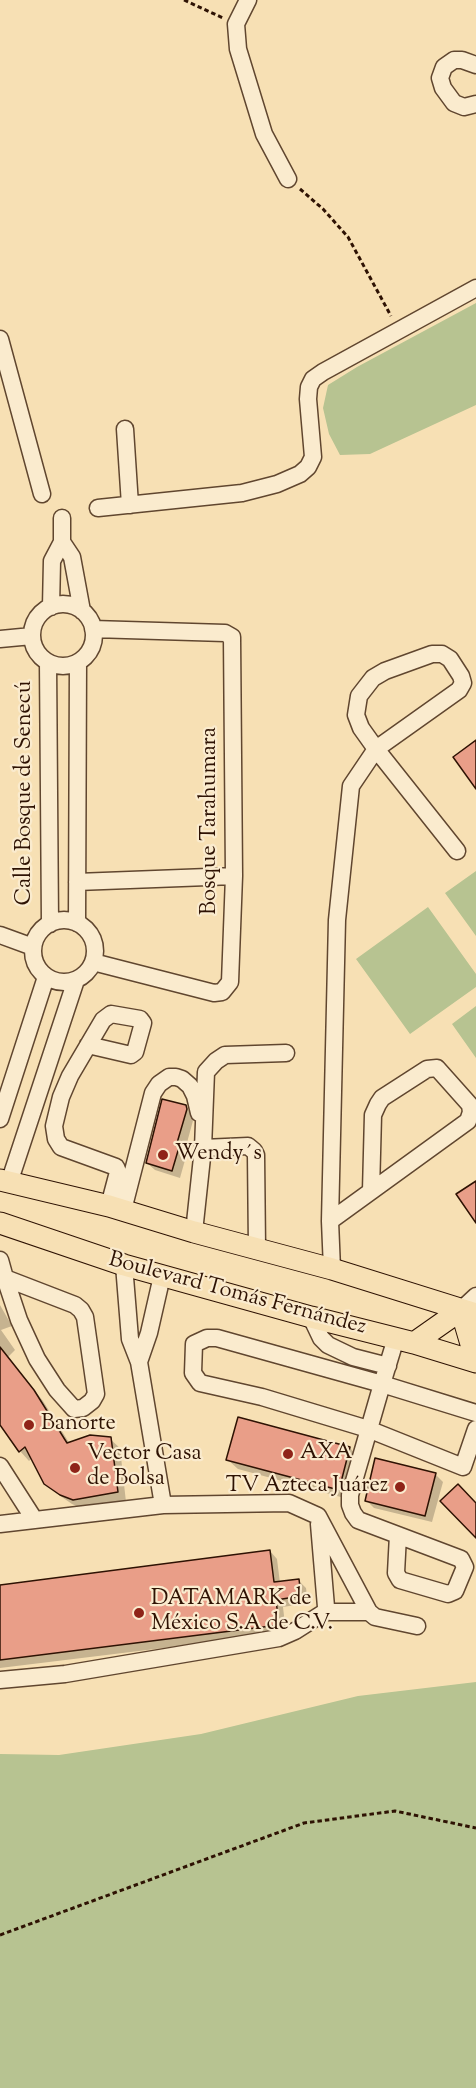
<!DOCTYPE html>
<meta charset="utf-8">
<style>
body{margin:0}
canvas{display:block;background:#f7e0b4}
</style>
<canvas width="476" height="2088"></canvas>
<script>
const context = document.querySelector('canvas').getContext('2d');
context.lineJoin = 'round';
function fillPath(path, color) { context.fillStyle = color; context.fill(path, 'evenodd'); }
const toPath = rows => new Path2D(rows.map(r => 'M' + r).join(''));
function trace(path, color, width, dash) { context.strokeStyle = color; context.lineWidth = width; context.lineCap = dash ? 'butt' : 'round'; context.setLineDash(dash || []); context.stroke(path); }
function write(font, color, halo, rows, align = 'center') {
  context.font = font + ' "Sorts Mill Goudy",serif'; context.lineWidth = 4.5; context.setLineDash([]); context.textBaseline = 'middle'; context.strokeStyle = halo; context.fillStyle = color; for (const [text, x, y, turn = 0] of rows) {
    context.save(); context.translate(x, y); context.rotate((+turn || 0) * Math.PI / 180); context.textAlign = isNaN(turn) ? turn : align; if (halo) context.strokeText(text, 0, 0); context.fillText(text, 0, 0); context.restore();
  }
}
const green = toPath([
 [476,303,476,405,370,454,340,455,329,434,323,408,328,385,357,367],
 [476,871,476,936,445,893],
 [428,907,476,974,476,987,410,1034,356,959],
 [476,1006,476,1058,452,1024],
 [476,1682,476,2088,0,2088,0,1754,59,1755,201,1734,358,1696]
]);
const shadow = toPath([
 [186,1107,194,1117,185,1150,187,1153,180,1178,155,1170,147,1163],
 [0,1305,12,1326,1,1330,15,1350,8,1357,43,1401,70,1444,110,1439,120,1448,126,1502,83,1509,72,1504,56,1493,45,1483,32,1458,29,1461,20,1451,0,1423],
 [239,1419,350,1448,359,1458,348,1499,238,1469,228,1460],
 [435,1474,443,1482,432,1522,374,1508,366,1500],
 [270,1551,277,1559,280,1583,299,1581,306,1588,308,1603,283,1607,286,1633,0,1668,0,1586]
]);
const building = toPath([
 [476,740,476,789,453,757,476,740],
 [162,1099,186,1105,187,1109,177,1143,180,1144,172,1171,146,1163,162,1099],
 [476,1181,476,1223,456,1194,476,1181],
 [0,1347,34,1390,67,1443,90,1435,111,1437,118,1492,73,1500,60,1495,44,1484,25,1447,19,1452,0,1425,0,1347],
 [238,1417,350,1447,339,1490,226,1460,238,1417],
 [375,1458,436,1473,425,1516,365,1501,375,1458],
 [458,1484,476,1503,476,1538,440,1501,458,1484],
 [270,1550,274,1582,299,1579,301,1596,276,1600,279,1625,0,1660,0,1585,270,1550]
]);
const path = toPath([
 [184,0,223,18],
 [300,189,323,209,348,237,391,316],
 [0,1935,304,1823,395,1811,476,1828]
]);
const minor = toPath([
 [248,0,236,24,238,49,264,134,288,179],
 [476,65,462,60,454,60,444,67,440,78,443,88,454,103,464,107,476,104],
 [0,339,42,494],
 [125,429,130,505],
 [98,508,242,493,277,484,300,474,308,467,313,457,308,399,309,387,313,379,323,372,476,288],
 [62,542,72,557,82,611],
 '32 635a31 31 0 1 1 62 0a31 31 0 1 1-62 0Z',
 [51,607,52,561,62,542,62,518],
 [0,639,32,636],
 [48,662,50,924],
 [77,882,234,876],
 '33 951a31 31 0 1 1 62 0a31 31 0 1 1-62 0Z',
 [77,923,78,662],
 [0,935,33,947],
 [93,962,214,993,222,992,230,982,234,876,232,637,225,633,93,629],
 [88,1045,131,1055,135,1052,143,1023,140,1019,111,1014,103,1020,70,1076,61,1097,54,1126,56,1139,61,1147,116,1167,118,1172,109,1206],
 [0,1119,46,977],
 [203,1148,248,1146,254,1151,256,1155,257,1248],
 [9,1183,76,980],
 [123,1210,153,1093,159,1084,169,1077,176,1077,182,1079,190,1086,195,1096,199,1113],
 [330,1221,468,1121,471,1112,470,1105,437,1068,427,1069,382,1098,378,1104,373,1115,371,1191],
 [194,1232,203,1148,206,1072,216,1061,225,1055,286,1053],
 [0,1260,5,1278,19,1320,37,1359,57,1390,74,1409,83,1408,92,1401,96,1394,85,1317,81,1310,75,1305,5,1278],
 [124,1265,130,1339,139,1362,163,1505],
 [332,1269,330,1221,337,920,351,786,376,749,459,690,463,683,461,676,450,659,442,654,432,654,385,671,373,678,359,696,356,715,361,728,376,749,457,851],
 [461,1310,476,1296],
 [311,1317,321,1338,328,1345,353,1357,388,1366],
 [396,1338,382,1384,217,1338,207,1338,194,1344,193,1373,200,1383,262,1397,368,1429,463,1467,476,1429],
 [139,1362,149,1333,162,1276],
 [0,1466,34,1519],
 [0,1524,163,1505,289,1503,318,1516,369,1612,375,1617,417,1626],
 [319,1524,326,1607,330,1612,369,1612],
 [398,1535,396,1573,400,1580,448,1594,455,1591,465,1567,461,1559,358,1520,353,1513,350,1505,350,1495,382,1384,476,1413],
 [0,1680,65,1674,279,1638,295,1631,328,1610]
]);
const major = toPath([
 [0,1180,109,1206,194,1232,332,1269,476,1314],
 [0,1223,124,1265,311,1317,414,1343,476,1362],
 [414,1343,461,1310,476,1361]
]);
const markers = [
 [163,1155,6,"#8f2418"],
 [29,1425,6,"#8f2418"],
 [288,1454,6,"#8f2418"],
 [75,1468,6,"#8f2418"],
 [400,1487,6,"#8f2418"],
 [139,1613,6,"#8f2418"]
];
const streetNames = [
 ["Calle Bosque de Senecú",26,793,-90],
 ["Bosque Tarahumara",211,821,-90],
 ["Boulevard Tomás Fernández",237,1295,15]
];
const poiNames = [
 ["Wendy´s",175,1155],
 ["Banorte",41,1425],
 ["AXA",300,1454],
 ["Vector Casa",87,1455],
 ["de Bolsa",87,1480],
 ["TV Azteca Juárez",388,1487,"right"],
 ["DATAMARK de",151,1600],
 ["México S.A de C.V.",151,1625]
];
fillPath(green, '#b7c391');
fillPath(shadow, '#0003');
fillPath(building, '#e99e88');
trace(building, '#2e1203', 1.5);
trace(minor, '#60462f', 19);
trace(major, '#2e1203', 23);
trace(path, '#2e1203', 3, [4.5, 3]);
trace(minor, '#faebce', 16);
trace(major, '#f7e0b4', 21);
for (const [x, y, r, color] of markers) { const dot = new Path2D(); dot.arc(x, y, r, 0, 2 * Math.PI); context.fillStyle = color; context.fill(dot); trace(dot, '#faebce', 2); }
write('22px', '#2e1203', '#faebce', streetNames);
write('22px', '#2e1203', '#faebce', poiNames, 'left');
</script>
